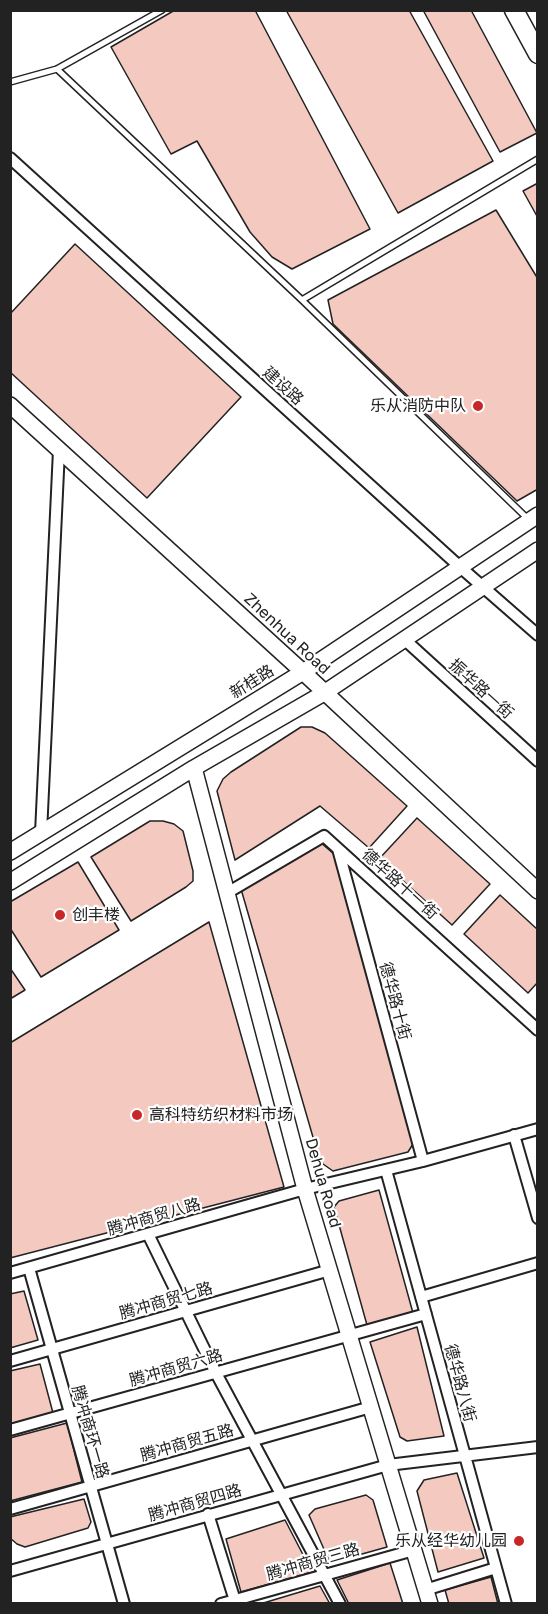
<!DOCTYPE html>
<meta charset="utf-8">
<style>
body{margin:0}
#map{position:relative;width:548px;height:1614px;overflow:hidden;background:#fff;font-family:"Golos Text",sans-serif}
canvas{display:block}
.frame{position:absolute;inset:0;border:12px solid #222;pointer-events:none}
</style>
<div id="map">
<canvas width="548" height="1614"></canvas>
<div class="frame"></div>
</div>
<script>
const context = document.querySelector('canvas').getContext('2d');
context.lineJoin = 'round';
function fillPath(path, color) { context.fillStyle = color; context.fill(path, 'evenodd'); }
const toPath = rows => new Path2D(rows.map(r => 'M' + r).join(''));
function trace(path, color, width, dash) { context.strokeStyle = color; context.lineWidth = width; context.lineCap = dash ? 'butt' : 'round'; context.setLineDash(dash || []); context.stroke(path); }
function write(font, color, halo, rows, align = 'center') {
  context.font = font + ' "Golos Text","Noto Sans SC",sans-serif'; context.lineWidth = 4.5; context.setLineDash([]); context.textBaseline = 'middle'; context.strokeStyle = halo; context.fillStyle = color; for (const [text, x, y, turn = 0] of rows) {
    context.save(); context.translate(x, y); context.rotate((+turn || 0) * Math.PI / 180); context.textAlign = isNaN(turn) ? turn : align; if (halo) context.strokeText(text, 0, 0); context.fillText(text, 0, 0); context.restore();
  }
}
const building = toPath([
 [175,10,255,10,370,229,292,269,272,257,250,232,197,141,171,154,111,47,175,10],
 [286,10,409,10,493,161,398,213,286,10],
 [423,10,471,10,537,133,500,152,423,10],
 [538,183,538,218,523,191,538,183],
 [496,210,538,279,538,489,517,501,333,324,328,300,496,210],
 [75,244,241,397,147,498,10,372,10,314,75,244],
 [301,727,312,727,325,733,407,806,369,848,320,806,235,860,217,791,223,779,231,772,301,727],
 [417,818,490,884,452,925,379,859,417,818],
 [150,821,163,821,174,824,183,831,193,871,193,881,186,887,131,921,91,857,150,821],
 [320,842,335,855,413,1144,408,1152,333,1171,323,1164,317,1151,241,889,320,842],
 [78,862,119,930,41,977,10,928,10,902,78,862],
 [500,895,538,930,538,982,528,993,464,934,500,895],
 [209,922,284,1187,10,1258,10,1043,209,922],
 [10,968,25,990,10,999,10,968],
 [379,1190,413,1313,367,1325,334,1207,339,1201,379,1190],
 [24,1291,38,1340,10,1348,10,1294,24,1291],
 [417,1327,444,1436,407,1441,400,1437,370,1342,417,1327],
 [40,1364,53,1413,10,1424,10,1371,40,1364],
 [67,1423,82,1482,10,1501,10,1438,67,1423],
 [457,1473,484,1558,438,1572,417,1491,424,1480,457,1473],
 [366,1495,373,1500,387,1547,330,1563,309,1515,315,1509,366,1495],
 [84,1499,91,1522,88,1528,25,1547,17,1544,10,1538,10,1517,84,1499],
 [285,1520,312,1572,241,1592,226,1539,285,1520],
 [390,1563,403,1604,349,1604,337,1580,390,1563],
 [491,1577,498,1604,449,1604,445,1590,491,1577],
 [320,1586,330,1604,260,1604,320,1586]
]);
const lane = toPath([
 [57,69,302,300,529,520],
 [10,82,57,69,162,10],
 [302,300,538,159]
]);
const street = toPath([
 [10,158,459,566,538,635],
 [404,639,538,761],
 [41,833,59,450],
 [338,849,423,1161],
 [227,893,324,836,538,1030],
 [514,1135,538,1218],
 [386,1170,506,1604],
 [148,1234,216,1373,340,1604],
 [29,1268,124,1604],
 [10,1273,305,1189,423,1161,538,1129],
 [421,1297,538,1263],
 [10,1361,330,1270],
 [10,1430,426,1314],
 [10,1509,371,1407],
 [208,1514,236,1604],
 [10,1571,388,1465,538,1447],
 [425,1590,496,1568],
 [221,1604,414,1550]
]);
const secondary = toPath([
 [10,405,303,672,538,891],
 [194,768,305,1189,430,1604],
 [10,852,303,672,538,515],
 [10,882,194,768,324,693,538,550]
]);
const primary = toPath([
 [514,10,538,54]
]);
const markers = [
 [478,406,6,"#c62828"],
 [60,915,6,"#c62828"],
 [137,1115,6,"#c62828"],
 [519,1541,6,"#c62828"]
];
const streetNames = [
 ["建设路",283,386,42],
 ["Zhenhua Road",287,634,43],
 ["新桂路",252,682,-32],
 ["振华路一街",481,689,42],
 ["德华路十一街",400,884,42],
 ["德华路十街",395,1001,75],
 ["Dehua Road",323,1183,74],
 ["腾冲商贸八路",154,1217,-16],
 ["腾冲商贸七路",166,1301,-16],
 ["腾冲商贸六路",176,1368,-16],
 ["德华路八街",460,1383,75],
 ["腾冲商环一路",90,1432,74],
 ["腾冲商贸五路",187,1443,-16],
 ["腾冲商贸四路",195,1503,-16],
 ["腾冲商贸三路",313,1562,-16]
];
const poiNames = [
 ["乐从消防中队",466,406],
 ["创丰楼",72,915,"left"],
 ["高科特纺织材料市场",149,1115,"left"],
 ["乐从经华幼儿园",507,1541]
];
fillPath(building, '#f3c9c0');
trace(building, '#222', 1.5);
trace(lane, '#222', 8);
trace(street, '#222', 14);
trace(secondary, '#222', 18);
trace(primary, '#222', 21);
trace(lane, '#fff', 5);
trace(street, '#fff', 10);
trace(secondary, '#fff', 15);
trace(primary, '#fff', 18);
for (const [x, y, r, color] of markers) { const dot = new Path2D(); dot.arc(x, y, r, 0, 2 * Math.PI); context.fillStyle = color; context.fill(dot); trace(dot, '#fff', 2); }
write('16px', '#222', '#fff', streetNames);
write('16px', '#222', '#fff', poiNames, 'right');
</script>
